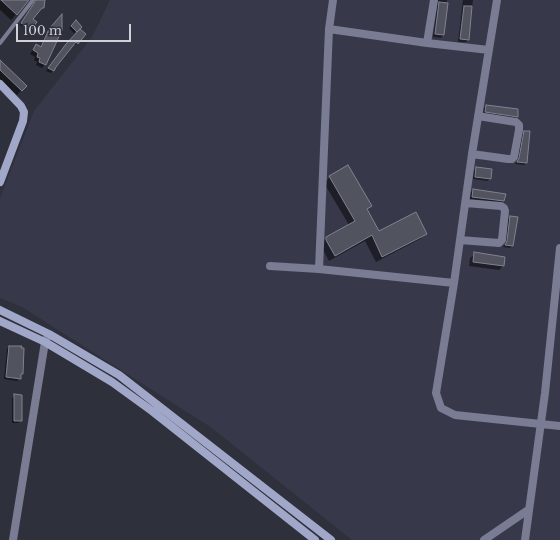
<!DOCTYPE html>
<style>
body{margin:0}
#map{position:relative;width:560px;height:540px;overflow:hidden;background:#2e303b;font-family:"Libre Baskerville",serif}
canvas{display:block}
.scale{position:absolute;left:16px;top:24px;width:115px;height:18px;box-sizing:border-box;border:2px solid #d1d2d9;border-top:0;padding-left:5px;font-size:12px;line-height:14px;white-space:nowrap;color:#d1d2d9;-webkit-text-stroke:3px #2e303b;paint-order:stroke}
</style>
<div id="map">
<canvas width="560" height="540"></canvas>
<div class="scale">100 m</div>
</div>
<script>
const context = document.querySelector('canvas').getContext('2d');
context.lineJoin = 'round';
function fillPath(path, color) { context.fillStyle = color; context.fill(path, 'evenodd'); }
const toPath = rows => new Path2D(rows.map(r => 'M' + r).join(''));
function trace(path, color, width, dash) { context.strokeStyle = color; context.lineWidth = width; context.lineCap = dash ? 'butt' : 'round'; context.setLineDash(dash || []); context.stroke(path); }
const built = toPath([
 [110,0,560,0,560,540,352,540,212,428,22,307,0,298,0,198,34,111,92,37]
]);
const shadow = toPath([
 [0,0,28,0,11,20,0,10],
 [34,0,44,0,43,7,40,9,32,20,30,29,28,31,20,25,34,5],
 [438,0,447,0,443,35,441,38,433,37],
 [463,0,473,0,468,40,466,42,458,42],
 [59,19,45,64,42,68,36,65,37,62,34,60,35,57,30,54,36,45,40,47,46,34],
 [76,21,81,27,74,33,69,28],
 [85,34,75,45,73,44,51,73,46,71,64,47],
 [0,62,25,86,17,95,0,79],
 [486,106,517,116,514,119,483,114,484,108],
 [525,132,527,162,524,165,515,164,517,162,522,135],
 [477,168,490,179,487,181,473,179,474,171],
 [330,177,370,206,366,210,379,232,426,233,420,239,376,262,365,241,329,261,320,244,326,238,349,225,324,183],
 [473,190,503,201,500,204,469,199,470,193],
 [510,217,513,245,510,248,503,247,505,244,508,219],
 [475,254,504,258,503,266,499,270,469,266,470,258],
 [9,347,22,373,17,381,4,379,7,349],
 [15,395,21,421,18,423,12,423,12,398]
]);
const building = toPath([
 [1,0,29,0,17,15,1,0],
 [36,0,45,0,44,8,42,8,33,19,37,22,31,30,21,23,36,0],
 [439,2,448,3,444,35,435,34,439,2],
 [464,6,472,6,469,40,460,39,464,6],
 [62,14,62,30,46,65,39,62,40,58,37,57,38,53,33,50,36,44,41,47,49,29,62,14],
 [76,20,82,27,77,32,71,26,76,20],
 [80,29,86,34,78,44,76,42,56,67,54,71,48,68,66,44,80,29],
 [0,60,27,86,22,91,0,70,0,60],
 [486,105,518,109,518,117,485,112,486,105],
 [524,131,530,131,527,163,517,162,519,158,524,131],
 [348,165,372,206,367,209,379,231,416,212,427,234,382,257,372,235,335,256,326,240,326,237,355,221,329,176,348,165],
 [476,167,492,169,491,179,475,177,476,167],
 [473,189,506,194,504,201,472,197,473,189],
 [510,216,518,217,513,246,505,245,507,241,510,216],
 [474,252,505,257,504,266,473,262,474,252],
 [9,346,22,346,21,348,24,348,23,374,21,374,21,379,6,377,9,346],
 [14,394,22,395,22,421,14,421,14,394]
]);
const lane = toPath([
 [0,43,33,0]
]);
const street = toPath([
 [434,0,427,43,489,50],
 [497,0,472,154,454,283,436,393,441,408,455,415,560,426],
 [329,29,427,43],
 [472,154,508,159,512,159,514,157,519,130,519,125,516,122,478,116],
 [460,240,499,243,502,240,505,211,504,208,501,206,466,203],
 [270,266,319,269,454,283],
 [319,269,329,29,333,0],
 [13,540,45,342,48,336],
 [484,540,528,510],
 [525,540,545,393,560,248]
]);
const secondary = toPath([
 [0,84,21,106,24,112,23,121,0,182],
 [0,310,49,334,119,375,331,540],
 [0,321,45,342,112,382,152,411,315,540]
]);
fillPath(built, '#37394a');
fillPath(shadow, '#0007');
fillPath(building, '#51535f');
trace(building, '#80828f', 1);
trace(lane, '#797c92', 4);
trace(street, '#797c92', 8);
trace(secondary, '#a1a7c9', 8);
</script>
